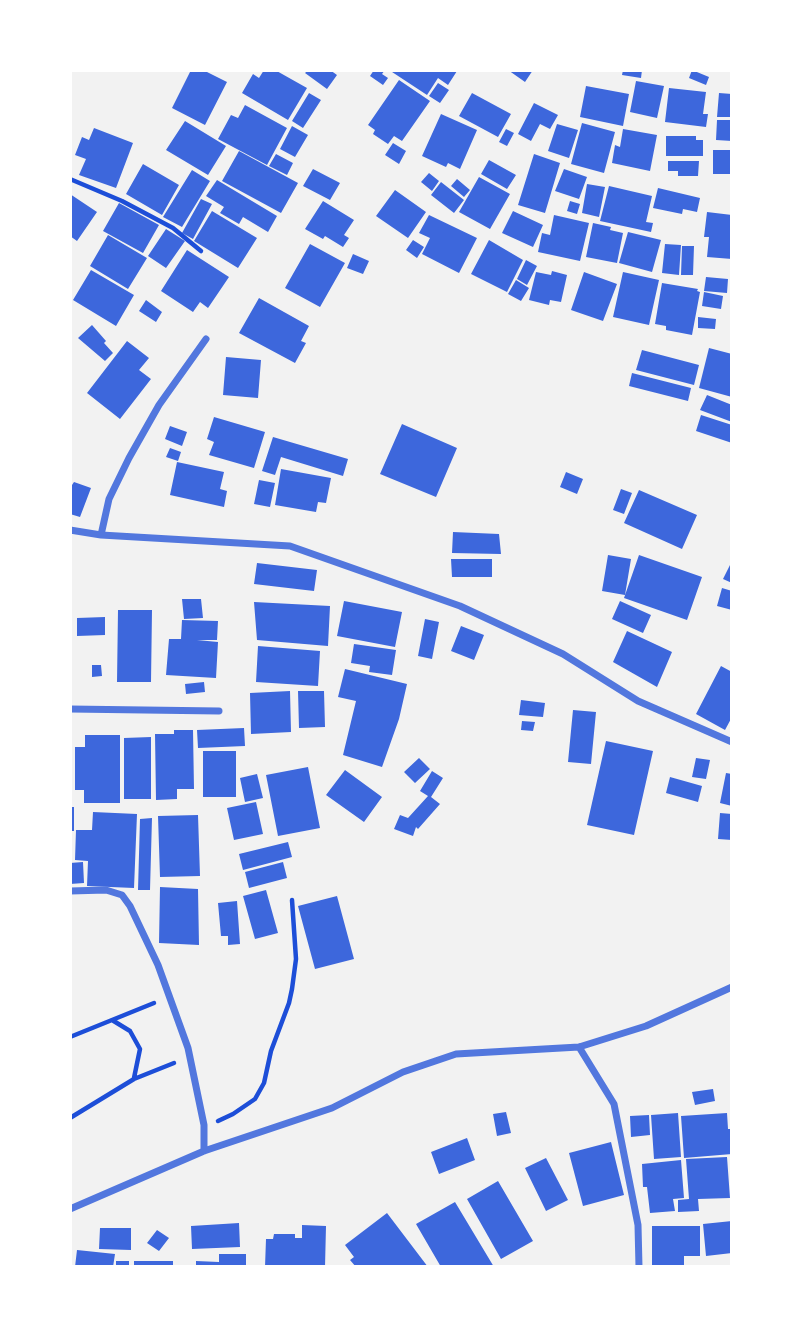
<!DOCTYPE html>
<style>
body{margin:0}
#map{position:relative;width:802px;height:1337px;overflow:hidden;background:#f2f2f2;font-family:"Archivo Narrow",sans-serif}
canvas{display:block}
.frame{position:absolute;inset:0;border:72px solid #fff;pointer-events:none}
</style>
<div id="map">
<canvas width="802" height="1337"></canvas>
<div class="frame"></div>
</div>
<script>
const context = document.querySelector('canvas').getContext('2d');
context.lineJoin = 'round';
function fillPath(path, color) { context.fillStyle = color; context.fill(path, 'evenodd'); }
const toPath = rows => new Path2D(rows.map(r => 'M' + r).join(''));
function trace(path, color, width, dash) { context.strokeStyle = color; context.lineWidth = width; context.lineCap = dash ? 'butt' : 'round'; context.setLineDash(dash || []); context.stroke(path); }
const building = toPath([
 [191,70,203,70,227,82,205,125,172,108],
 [264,70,275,70,307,88,288,120,242,93,253,74,259,78],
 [308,70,330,70,337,75,327,89,305,73],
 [374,70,385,70,382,74,388,78,383,85,370,76],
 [389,70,455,70,457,71,448,85,438,78,427,95],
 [508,70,533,70,525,82],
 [623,70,642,70,641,78,622,75],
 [692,70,709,77,706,85,689,78],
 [399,80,430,101,402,141,394,136,388,144,373,134,375,130,368,125],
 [636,81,664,86,657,118,630,112],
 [438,83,449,90,440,103,429,96],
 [586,86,629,94,623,126,580,117],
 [669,88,706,92,703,114,708,114,706,127,665,122],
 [309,93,321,100,303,128,292,121],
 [472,93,511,114,498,137,459,116],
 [719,93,732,94,732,117,717,117],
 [534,103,558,115,550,129,540,124,531,141,518,134],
 [245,105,287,128,267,165,218,139,231,115,238,118],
 [441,114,477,130,460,169,448,163,446,167,422,156],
 [717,120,732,120,732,141,716,140],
 [185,121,226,146,208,175,166,150],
 [582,123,615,132,604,173,571,164],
 [557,124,578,130,569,158,548,151],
 [292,126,308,135,295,157,280,149],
 [94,128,133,143,116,188,79,175,86,159,75,155,82,137,89,140],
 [506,129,514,133,507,146,499,142],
 [623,129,657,135,650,171,612,163,615,145,620,147],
 [666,136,696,136,696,140,703,140,703,156,666,156],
 [393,143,406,151,399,164,385,155],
 [713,150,732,150,732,174,713,174],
 [239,151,298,183,281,213,222,181],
 [276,154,293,163,287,175,269,166],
 [534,154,560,163,545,213,518,205],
 [489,160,516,175,507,189,481,174],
 [668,161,699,161,698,176,678,176,678,171,668,171],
 [143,164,179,185,162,215,126,194],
 [313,169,340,183,330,200,303,186],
 [564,169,587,177,579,199,555,191],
 [192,170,210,181,182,227,163,217],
 [429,173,439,181,432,191,421,182],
 [479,177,510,194,490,229,459,212],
 [457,179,470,190,464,197,451,186],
 [217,180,277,216,268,232,243,217,239,224,220,213,224,207,206,196],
 [441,182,464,200,454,213,431,195],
 [587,184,605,187,599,217,582,213],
 [609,186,652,196,646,222,653,223,651,232,600,221],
 [658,188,700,198,697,212,683,209,682,214,653,208],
 [395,190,426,212,408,238,376,216],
 [70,194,97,212,77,241,70,236],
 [201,199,212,204,193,239,182,233],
 [323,201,354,220,344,235,349,238,343,247,325,236,323,239,305,229],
 [570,201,580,204,577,214,567,211],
 [119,203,159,225,143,253,103,231],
 [212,211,257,238,238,268,194,241],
 [513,211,543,225,533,247,502,233],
 [707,212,732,215,732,259,707,257,709,237,704,237],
 [429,215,477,238,459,273,422,254,430,238,419,233],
 [554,215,589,223,580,261,538,252,542,233,550,235],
 [593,223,611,227,610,230,623,233,617,263,586,257],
 [166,229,185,241,166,268,148,256],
 [628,232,661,240,652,272,619,263],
 [108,235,147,258,128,289,90,266],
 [413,240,424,247,417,258,406,250],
 [489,240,523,260,507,292,471,274],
 [310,244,345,263,320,307,285,288],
 [665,244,681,245,679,275,662,273],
 [682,246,694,246,693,275,681,275],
 [187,250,229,277,208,308,200,302,193,312,161,291],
 [353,254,369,261,363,274,347,268],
 [526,260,537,266,527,285,517,279],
 [91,270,134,295,116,326,73,300],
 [552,271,567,275,561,302,550,300,549,305,529,300,536,272,551,275],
 [584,272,617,284,603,321,571,310],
 [623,272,659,280,649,325,613,317],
 [706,277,728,279,727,293,704,291],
 [516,280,529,288,521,301,508,294],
 [662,283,698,289,697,291,700,292,692,335,666,330,666,326,655,324],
 [704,292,723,296,721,309,702,306],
 [259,298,309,326,301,341,306,343,295,363,239,333],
 [146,300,162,312,156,322,139,311],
 [698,317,716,319,715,329,698,328],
 [92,325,106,341,104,343,113,353,105,361,78,338],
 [127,341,149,358,139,370,151,379,120,419,87,393],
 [709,348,732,354,732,397,699,388],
 [642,350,699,365,694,385,636,370],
 [226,357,261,360,258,398,223,395],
 [632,373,691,388,688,401,629,386],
 [707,395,732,405,732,422,700,410],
 [701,415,732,425,732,443,696,431],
 [214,417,265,432,254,468,209,455,214,442,207,439],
 [402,424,457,448,436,497,380,474],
 [170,426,187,432,182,446,165,439],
 [273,437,348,459,343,476,281,457,275,475,262,471],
 [170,448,181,452,178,461,166,457],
 [177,462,224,472,220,489,227,491,224,507,170,495],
 [281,469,331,478,326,503,318,502,316,512,275,505],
 [566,472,583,479,577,494,560,487],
 [259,480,275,483,270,507,254,504],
 [74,482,91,488,80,517,70,514,70,488],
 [621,489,632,493,624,514,613,510],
 [639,490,697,515,682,549,624,523],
 [453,532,499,534,501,554,452,553],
 [608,555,631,559,625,595,602,591],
 [639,555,702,577,687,620,624,598],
 [451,559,492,559,492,577,452,577],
 [732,561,732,583,723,579],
 [257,563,317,570,314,591,254,584],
 [722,588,732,591,732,610,717,606],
 [182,599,201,599,203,618,184,619],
 [344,601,402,612,395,647,337,636],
 [620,601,651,615,643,633,612,619],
 [254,602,330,606,328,646,257,640],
 [118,610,152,610,151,682,117,682],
 [105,617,105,635,77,636,77,618],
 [425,619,439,622,432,659,418,656],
 [182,620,218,621,217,640,197,640,218,642,216,678,166,675,169,639,181,639],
 [461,626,484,635,474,660,451,651],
 [627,631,672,652,657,687,613,662],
 [354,644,396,650,392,675,369,672,370,666,351,663],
 [258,646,320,651,318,686,256,682],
 [92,665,101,665,102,676,92,677],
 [721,666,732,672,732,717,725,730,696,714],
 [345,669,407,684,399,719,382,767,343,755,356,701,338,697],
 [204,682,205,692,186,694,185,684],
 [290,691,291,732,251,734,250,693],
 [298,691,324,691,325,727,299,728],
 [521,700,545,703,543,717,519,715],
 [573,710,596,712,591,764,568,762],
 [522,721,535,722,533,731,521,730],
 [244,728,245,746,198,748,197,730],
 [174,730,193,730,194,789,177,789,177,799,156,800,155,734,174,734],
 [85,735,120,735,120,803,84,803,84,790,75,790,75,747,85,747],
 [151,737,151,799,124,799,124,738],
 [606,741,653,751,634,835,587,825],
 [203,751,236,751,236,797,203,797],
 [419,758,430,769,415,783,404,772],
 [696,758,710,760,706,779,692,777],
 [308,767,320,828,278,836,266,775],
 [345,770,382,797,364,822,326,795],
 [432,771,443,778,431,797,440,804,418,829,416,827,413,836,394,829,400,815,408,818,428,796,420,791],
 [726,773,732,774,732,806,720,803],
 [257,774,263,798,245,802,240,778],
 [670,777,702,786,698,802,666,793],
 [256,802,263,834,234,840,227,808],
 [70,807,74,807,74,831,70,831],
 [93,812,137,814,134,888,87,886,88,861,75,860,76,830,92,830],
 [720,813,732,814,732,840,718,839],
 [198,815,200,876,160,877,158,816],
 [152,818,150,890,138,890,140,819],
 [288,842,292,857,243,870,239,854],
 [83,862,84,883,70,884,70,863],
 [283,862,287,878,249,888,245,872],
 [160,887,198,889,199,945,159,943],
 [266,890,278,933,255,939,243,896],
 [337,896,354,959,315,969,298,906],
 [237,901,240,944,228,945,228,936,221,936,218,903],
 [713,1089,715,1101,695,1105,692,1092],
 [506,1112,511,1133,497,1136,493,1114],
 [678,1113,681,1157,654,1159,651,1115],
 [727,1113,728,1129,732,1129,732,1154,684,1158,681,1116],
 [649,1115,650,1135,631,1137,630,1116],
 [467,1138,475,1160,439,1174,431,1152],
 [611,1142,624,1195,583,1206,569,1153],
 [727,1157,730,1198,698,1199,699,1211,678,1212,678,1200,689,1199,686,1159],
 [546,1158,568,1200,546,1211,525,1168],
 [681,1160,684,1198,673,1199,675,1211,650,1213,647,1187,643,1187,642,1164],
 [498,1181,533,1241,501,1259,467,1199],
 [455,1202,494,1267,441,1267,416,1224],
 [387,1213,428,1267,356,1267,350,1260,354,1257,345,1245],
 [732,1221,732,1253,706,1256,703,1224],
 [239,1223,240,1247,192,1249,191,1226],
 [302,1225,326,1226,325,1267,265,1267,266,1239,273,1239,274,1234,295,1234,295,1238,302,1238],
 [652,1226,700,1226,700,1256,684,1256,684,1267,652,1267],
 [100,1228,131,1228,131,1250,99,1249],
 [157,1230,169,1238,159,1251,147,1243],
 [77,1250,115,1254,113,1267,75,1267],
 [219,1254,246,1254,246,1267,196,1267,196,1261,219,1262],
 [116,1261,129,1261,129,1267,116,1267],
 [134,1261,173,1261,173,1267,134,1267]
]);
const path = toPath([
 [70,179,122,201,173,228,201,251],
 [112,1020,130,1031,140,1049,134,1078],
 [70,1037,154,1003],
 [70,1118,134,1079,174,1063],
 [218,1121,233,1114,255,1099,264,1083,271,1051,289,1003,292,989,296,959,292,900]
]);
const minor = toPath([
 [70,530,101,535,290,546,460,606,563,654,638,701,732,742],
 [101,535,109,499,129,458,159,405,206,339],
 [70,709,219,711],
 [70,891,106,890,122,895,130,906,158,965,188,1048,204,1125,204,1151],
 [579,1047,614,1104,638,1225,639,1267],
 [70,1209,204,1151,332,1108,403,1072,456,1054,579,1047,646,1026,732,987]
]);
fillPath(building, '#3d67dc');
trace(path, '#1d4ed8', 4.5);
trace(minor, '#5277de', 7);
</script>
